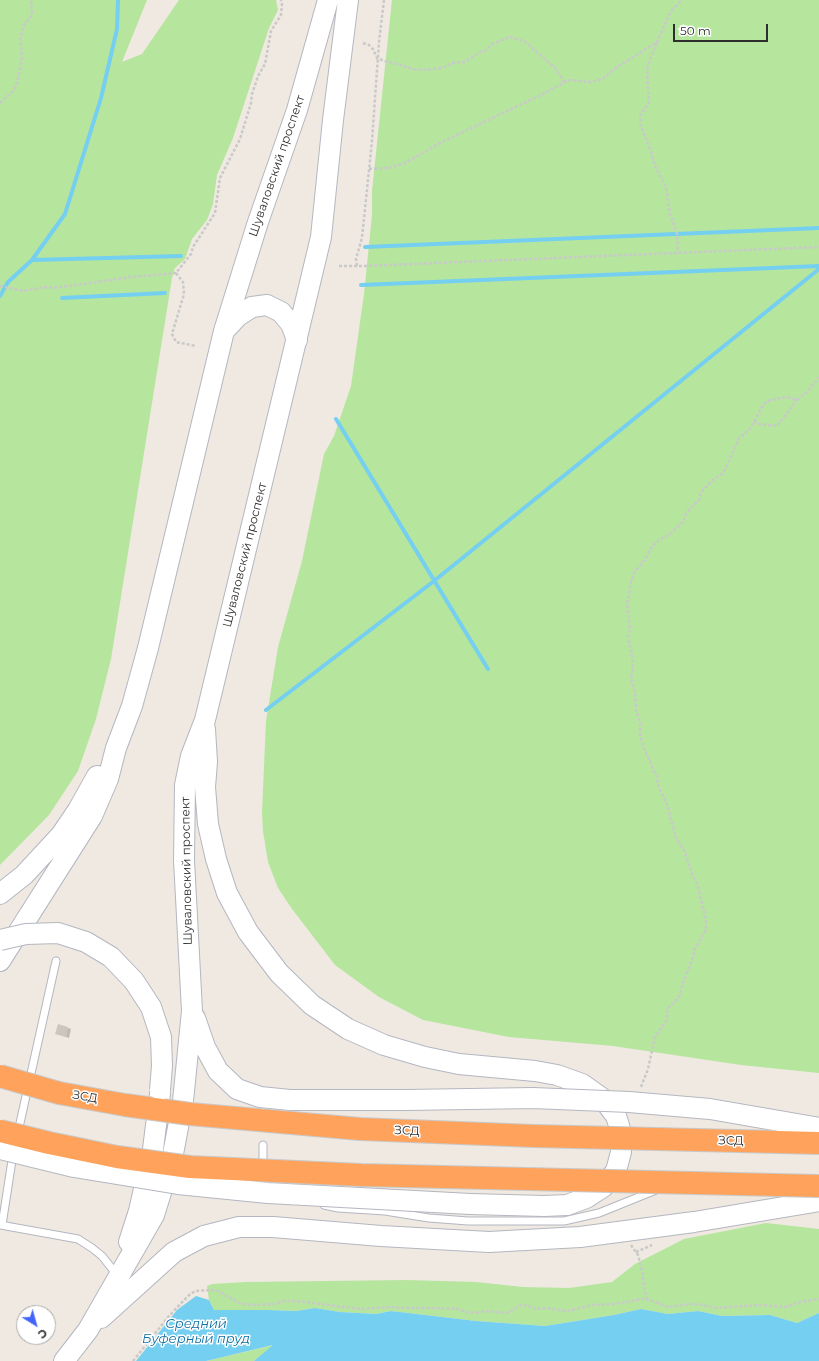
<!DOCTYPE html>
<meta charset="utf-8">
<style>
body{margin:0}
#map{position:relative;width:819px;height:1361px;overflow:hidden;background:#efe9e1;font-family:Montserrat,sans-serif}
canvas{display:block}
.north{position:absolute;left:16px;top:1305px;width:40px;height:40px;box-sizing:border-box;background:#fff;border:1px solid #ababab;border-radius:50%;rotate:143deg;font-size:11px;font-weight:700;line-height:16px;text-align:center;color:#2e2e2e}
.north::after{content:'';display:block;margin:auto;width:14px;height:18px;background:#4264fb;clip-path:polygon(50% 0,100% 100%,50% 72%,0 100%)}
.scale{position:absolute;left:673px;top:24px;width:95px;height:18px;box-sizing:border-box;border:2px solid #2e2e2e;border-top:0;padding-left:5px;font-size:12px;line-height:14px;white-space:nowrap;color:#2e2e2e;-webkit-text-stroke:3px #fff;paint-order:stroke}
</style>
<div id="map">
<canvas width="819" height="1361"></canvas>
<div class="north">С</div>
<div class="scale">50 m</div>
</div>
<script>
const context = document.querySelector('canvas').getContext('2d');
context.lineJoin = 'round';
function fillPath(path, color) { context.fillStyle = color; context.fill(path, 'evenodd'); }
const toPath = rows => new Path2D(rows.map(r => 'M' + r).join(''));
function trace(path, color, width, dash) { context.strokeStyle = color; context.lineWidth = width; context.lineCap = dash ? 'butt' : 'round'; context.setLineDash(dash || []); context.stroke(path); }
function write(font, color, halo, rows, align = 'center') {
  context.font = font + ' Montserrat,sans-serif'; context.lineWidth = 3; context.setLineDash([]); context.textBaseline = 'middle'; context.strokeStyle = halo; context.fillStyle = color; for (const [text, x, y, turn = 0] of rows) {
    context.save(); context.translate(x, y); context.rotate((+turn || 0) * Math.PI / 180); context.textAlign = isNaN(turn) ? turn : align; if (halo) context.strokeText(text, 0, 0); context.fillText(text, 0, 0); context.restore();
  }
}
const green = toPath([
 [0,0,147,0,122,62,142,54,179,0,276,0,278,10,269,28,233,138,217,175,213,204,207,220,192,239,185,259,175,268,172,278,111,659,96,719,78,771,49,815,0,865],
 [392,0,819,0,819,1073,741,1065,613,1046,509,1037,423,1020,379,997,335,965,292,909,278,888,268,862,263,831,262,813,266,721,278,647,302,561,324,454,334,436,351,386,364,294,372,215,372,191],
 [766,1223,819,1229,819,1313,797,1323,770,1315,722,1316,698,1311,668,1314,641,1309,614,1315,545,1326,476,1321,391,1311,376,1314,340,1312,315,1308,296,1311,268,1310,214,1310,209,1300,207,1286,212,1284,246,1282,405,1280,476,1282,523,1287,569,1288,612,1282,635,1264,684,1239],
 [274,1345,254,1361,206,1361]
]);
const water = toPath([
 [196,1296,209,1300,214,1310,268,1310,296,1311,315,1308,340,1312,376,1314,391,1311,476,1321,545,1326,614,1315,641,1309,668,1314,698,1311,722,1316,770,1315,797,1323,819,1313,819,1361,254,1361,273,1345,206,1361,136,1361,177,1310]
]);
const shadow = toPath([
 [68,1028,71,1029,69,1038,57,1034]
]);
const stream = toPath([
 [365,247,819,228],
 [32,260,181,256],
 [361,285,819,266],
 [0,296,8,282,32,260,65,214,101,98,117,29,118,0],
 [62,298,165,293],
 [336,419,488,669],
 [266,710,434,581,819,269]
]);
const building = toPath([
 [58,1024,68,1027,66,1037,55,1034]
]);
const path = toPath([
 [363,43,369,45,373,49,377,58,384,61,401,65,412,69,423,70,442,68,452,63,464,62,480,52,485,51,492,44,510,37,524,41,531,47,556,69,564,82],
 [657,43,650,59,647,71,649,102,640,116,641,127,652,154,655,166,666,187,670,214,677,234,678,253],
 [0,103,14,90,18,79,22,58,20,39,24,25,32,15,31,0],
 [369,169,389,168,405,163,442,142,541,95,569,80,591,82,602,79,616,68,657,42,671,11,682,0],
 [339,266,364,266,819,247],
 [357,266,356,259,362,238,372,141,379,42,384,0],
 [176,273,183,282,184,294,172,334,176,342,196,346],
 [0,286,23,291,46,287,54,288,132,277,176,273,191,254,193,247,215,213,220,178,240,139,251,103,252,94,258,76,265,64,271,31,281,15,282,4,281,0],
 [754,421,759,424,777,426,797,400],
 [641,1087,648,1069,655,1037,667,1020,667,1009,679,997,684,980,692,961,695,949,706,929,706,920,698,887,692,874,684,850,676,838,667,805,659,788,657,778,644,748,640,736,640,722,636,710,635,692,631,679,633,666,632,657,628,636,630,629,627,605,631,582,634,573,645,559,653,545,664,537,669,535,684,521,686,513,699,500,701,492,713,480,724,472,739,438,750,429,762,407,767,401,786,397,797,400,808,391,819,377],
 [631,1245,638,1255,642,1270,644,1287,647,1299],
 [636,1252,652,1245],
 [133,1361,169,1316,188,1296,195,1291,211,1290,218,1291,241,1304,255,1305,274,1304,284,1301,296,1301,361,1309,391,1307,411,1308,428,1308,459,1309,466,1312,475,1313,485,1311,507,1313,521,1305,529,1306,535,1309,545,1308,568,1311,592,1305,615,1304,642,1299,647,1299,668,1307,691,1304,702,1305,716,1308,759,1305,786,1307,800,1302,819,1299]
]);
const service = toPath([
 [18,1132,56,961],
 [263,1145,263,1161,277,1182,287,1189],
 [324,1205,338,1208,385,1211,429,1218,468,1221,564,1221,599,1213,656,1190],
 [0,1225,78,1239,92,1248,102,1256,117,1275],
 [2,1225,13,1154]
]);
const secondary = toPath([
 [225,330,238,316,252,307,267,305,281,312,291,324,297,340],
 [205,729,207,762,205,787,208,824,216,859,227,893,248,932,279,973,312,1005,348,1029,384,1045,425,1057,459,1064,535,1071,557,1075,582,1084,603,1099,616,1116,621,1132,621,1152,616,1171,603,1187,586,1198,567,1205,544,1206,470,1204],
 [0,894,24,875,61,835,78,810,97,776],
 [0,961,92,816,108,779,116,748,132,706,148,648,224,331,258,222,297,110,328,0],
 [195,1018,205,1047,218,1071,237,1089,260,1097,290,1100,406,1100],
 [129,1242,139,1211,153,1149,160,1094],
 [101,1318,174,1252,204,1236,239,1227,273,1227,381,1236,489,1242,580,1237,694,1222,819,1201],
 [64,1361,88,1330,154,1215,173,1154,183,1101,192,1011,184,860,185,785,191,756,205,720,321,237,333,120,348,0]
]);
const secondaryBridge = toPath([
 [0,940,26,934,58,933,86,942,111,957,134,981,151,1007,161,1037,162,1066,160,1090],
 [406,1100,533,1098,629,1102,710,1109,819,1128],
 [0,1149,74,1167,178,1184,268,1193,470,1204]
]);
const motorwayBridge = toPath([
 [0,1076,59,1093,125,1105,190,1114,360,1129,534,1136,819,1143],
 [0,1131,49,1143,117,1157,190,1167,361,1175,819,1186]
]);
const streetNames = [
 ["Шуваловский проспект",277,166,-71],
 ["Шуваловский проспект",245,555,-76],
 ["Шуваловский проспект",187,871,-91],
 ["ЗСД",85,1097,10],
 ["ЗСД",407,1131,2],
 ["ЗСД",731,1141,1]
];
const waterNames = [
 ["Средний",196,1324],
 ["Буферный пруд",196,1339]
];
fillPath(green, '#b6e59e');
fillPath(water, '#75cff0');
fillPath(shadow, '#0003');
trace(stream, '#75cff0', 4);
fillPath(building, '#cbc7bf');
trace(service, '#b4b7c1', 9);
trace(secondary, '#b4b7c1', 22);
trace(path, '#c9c9c9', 2.5, [3, 2]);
trace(service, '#fff', 7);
trace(secondary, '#fff', 20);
trace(secondaryBridge, '#b4b7c1', 22, []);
trace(motorwayBridge, '#c9c9c9', 24, []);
trace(secondaryBridge, '#fff', 20);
trace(motorwayBridge, '#ffa35c', 22);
write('12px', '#2e2e2e', '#fff', streetNames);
write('italic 13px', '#0d6fa3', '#fff', waterNames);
</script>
